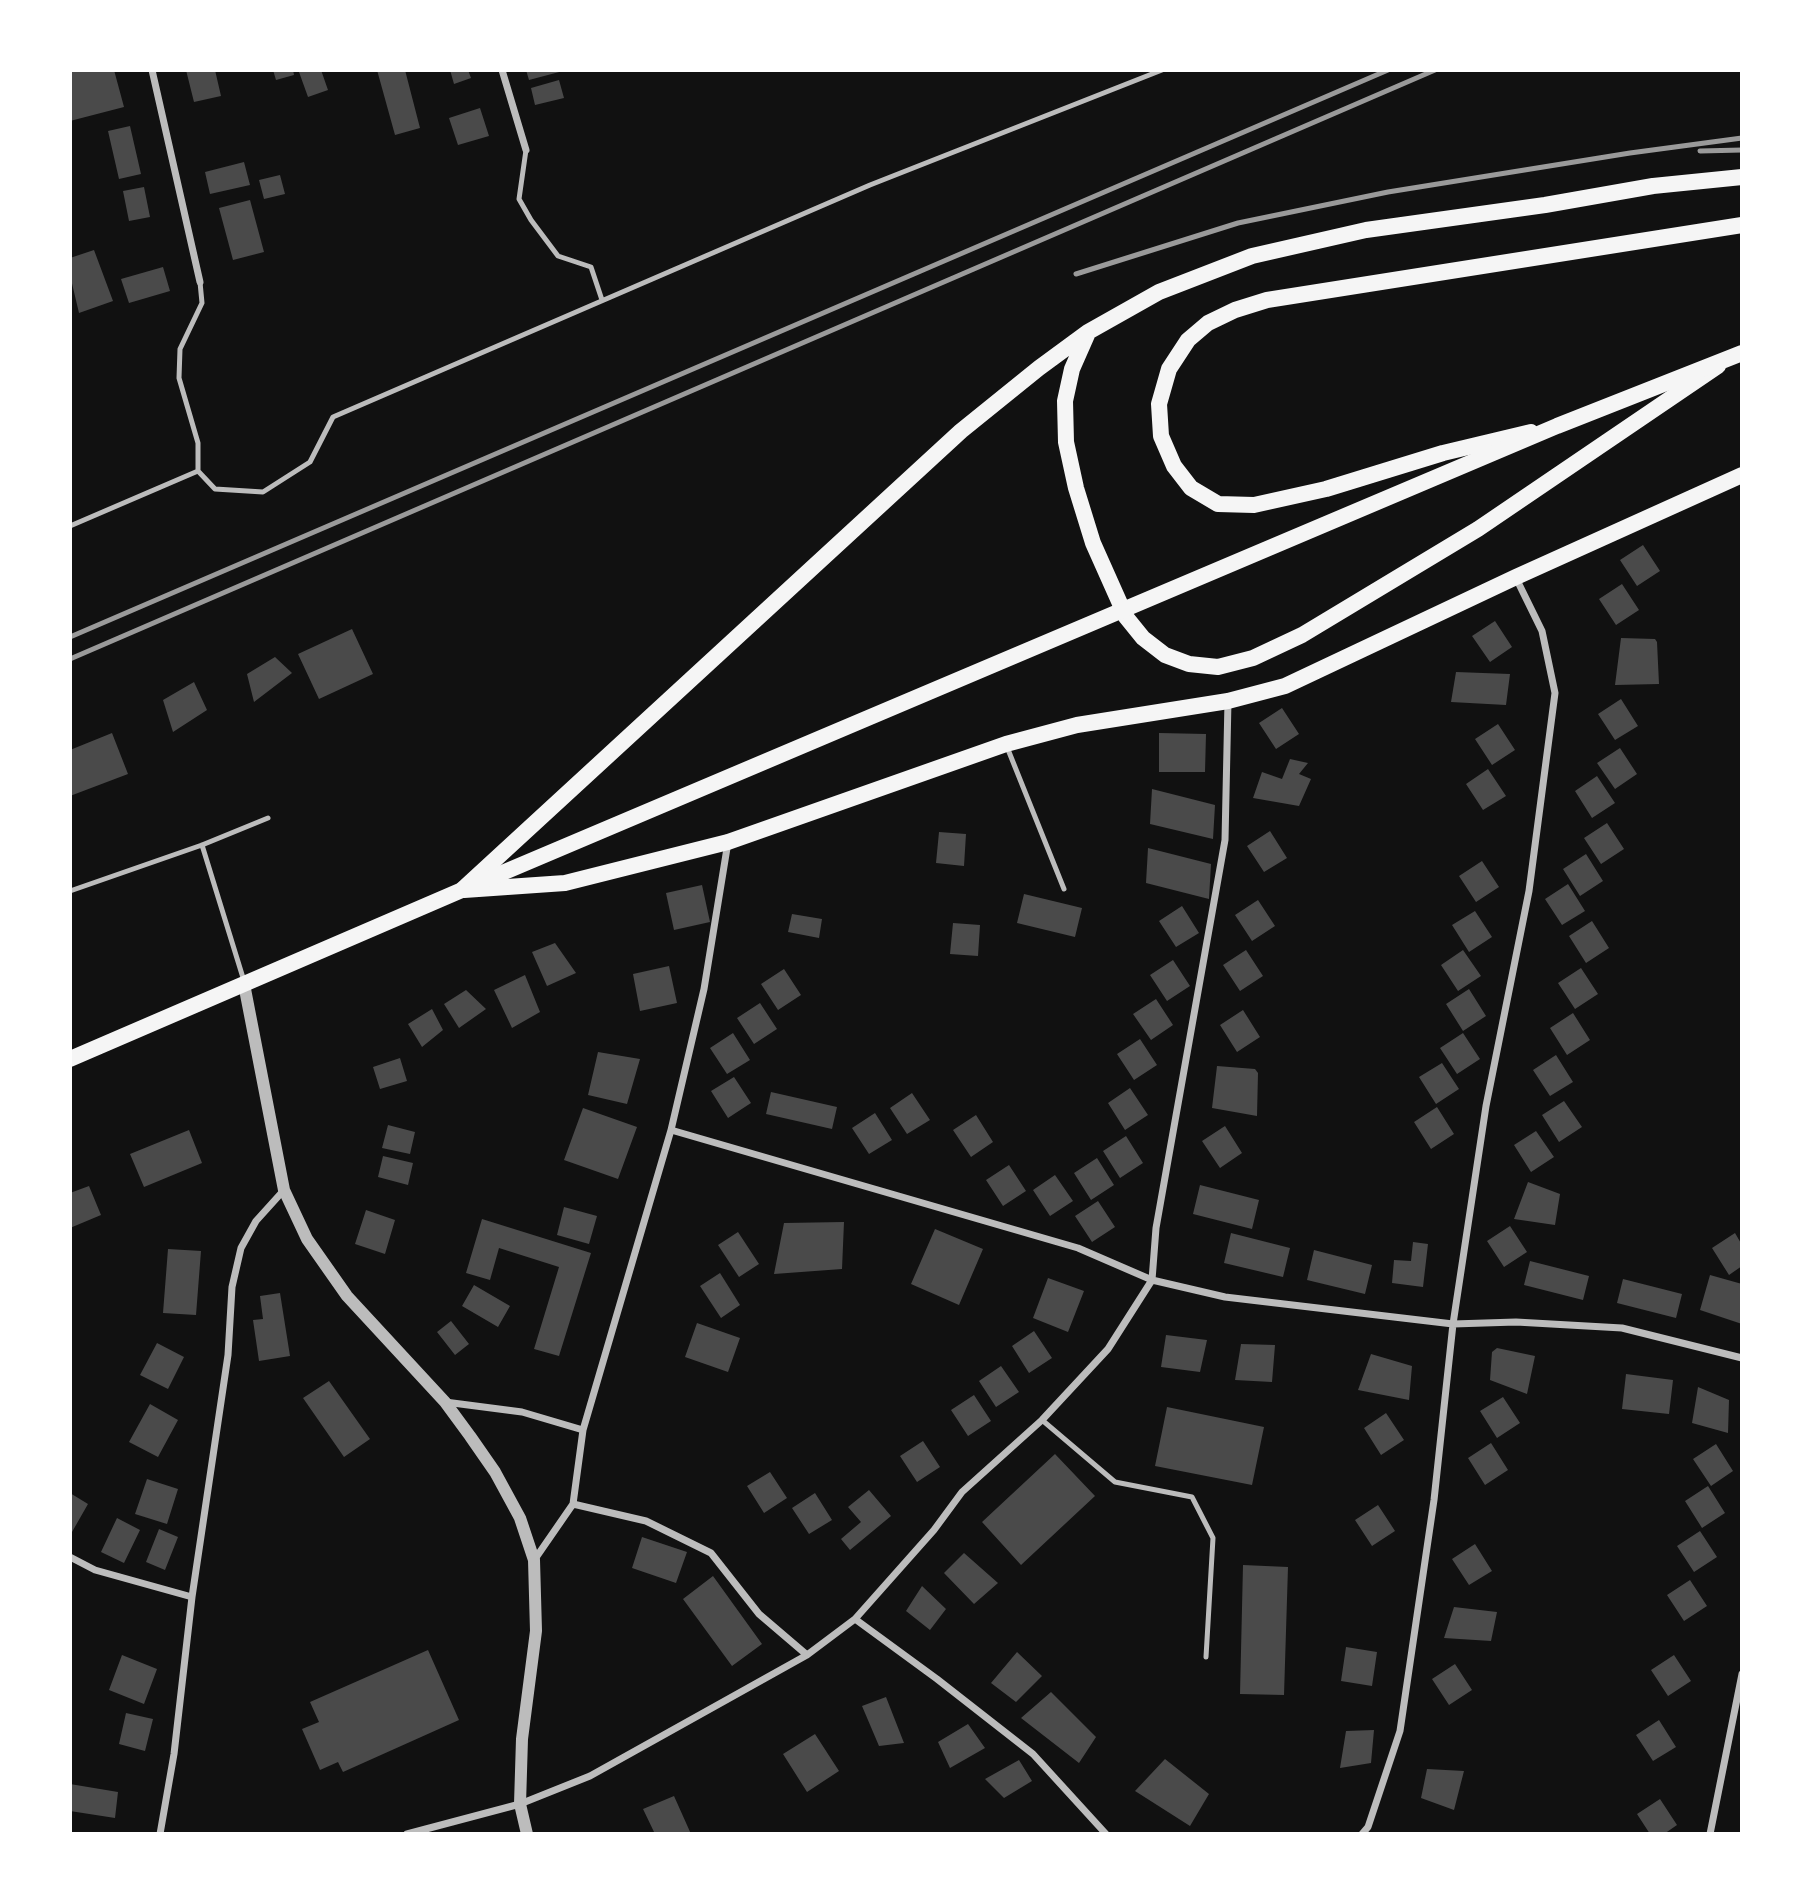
<!DOCTYPE html>
<style>
body{margin:0}
#map{position:relative;width:1812px;height:1904px;overflow:hidden;background:#111;font-family:Commissioner,sans-serif}
canvas{display:block}
.frame{position:absolute;inset:0;border:72px solid #fff;pointer-events:none}
</style>
<div id="map">
<canvas width="1812" height="1904"></canvas>
<div class="frame"></div>
</div>
<script>
const context = document.querySelector('canvas').getContext('2d');
context.lineJoin = 'round';
function fillPath(path, color) { context.fillStyle = color; context.fill(path, 'evenodd'); }
const toPath = rows => new Path2D(rows.map(r => 'M' + r).join(''));
function trace(path, color, width, dash) { context.strokeStyle = color; context.lineWidth = width; context.lineCap = dash ? 'butt' : 'round'; context.setLineDash(dash || []); context.stroke(path); }
const building = toPath([
 [70,70,114,70,124,107,70,121],
 [186,70,215,70,221,96,194,102],
 [273,70,293,70,294,75,276,80],
 [304,70,321,70,328,90,308,97,299,72],
 [377,70,405,70,420,128,395,135],
 [450,70,468,70,471,78,454,84],
 [526,70,563,70,563,71,529,80],
 [559,80,564,98,535,105,531,88],
 [480,108,489,136,458,145,449,118],
 [130,126,141,174,119,179,108,131],
 [244,162,250,185,210,194,205,172],
 [280,175,285,194,264,199,259,180],
 [144,187,150,217,129,221,123,191],
 [250,200,264,252,233,260,219,208],
 [94,250,113,301,79,313,70,275,70,258],
 [163,267,170,291,129,303,121,279],
 [1643,545,1660,571,1637,586,1620,560],
 [1622,584,1639,610,1616,625,1599,599],
 [1495,621,1512,647,1490,662,1472,636],
 [352,629,373,674,319,699,298,654],
 [1621,638,1655,639,1657,642,1659,684,1615,685],
 [275,657,292,673,254,702,247,674],
 [1456,672,1510,674,1506,705,1451,702],
 [194,682,207,710,173,732,163,700],
 [1621,699,1638,726,1615,740,1598,714],
 [1282,708,1299,734,1276,749,1259,723],
 [1498,724,1515,750,1492,765,1475,739],
 [112,733,128,774,70,796,70,750],
 [1159,733,1206,734,1205,772,1159,772],
 [1620,748,1637,774,1615,789,1597,763],
 [1290,759,1308,763,1299,774,1311,779,1299,806,1253,798,1262,772,1282,779],
 [1488,769,1506,796,1483,810,1466,784],
 [1597,776,1615,803,1592,818,1575,791],
 [1152,789,1215,805,1213,839,1150,824],
 [1607,823,1624,849,1601,864,1584,838],
 [1270,831,1287,858,1264,872,1247,846],
 [939,832,966,834,964,866,936,863],
 [1148,848,1211,864,1209,899,1146,883],
 [1586,854,1603,881,1580,896,1563,869],
 [1482,861,1499,887,1476,902,1459,876],
 [1568,884,1585,911,1562,925,1545,899],
 [702,885,710,922,674,930,666,893],
 [1024,894,1082,908,1075,937,1017,923],
 [1258,900,1275,926,1252,941,1235,915],
 [1182,906,1199,933,1176,947,1159,921],
 [1475,911,1492,937,1469,952,1452,925],
 [792,914,822,919,819,938,788,932],
 [1592,921,1609,948,1586,963,1569,936],
 [953,923,980,925,978,956,950,954],
 [555,943,576,973,547,986,532,952],
 [1246,950,1263,976,1240,991,1223,965],
 [1463,950,1481,976,1458,991,1441,965],
 [1173,960,1190,986,1167,1001,1150,975],
 [669,966,677,1003,640,1011,633,974],
 [1581,968,1598,994,1575,1009,1558,983],
 [784,969,801,995,778,1010,761,984],
 [525,975,540,1012,512,1028,494,990],
 [1469,989,1486,1016,1463,1031,1446,1004],
 [466,990,486,1009,459,1028,444,1004],
 [1156,999,1173,1025,1151,1040,1133,1014],
 [760,1003,777,1029,754,1044,737,1018],
 [432,1009,443,1030,422,1047,408,1024],
 [1243,1010,1260,1037,1237,1052,1220,1025],
 [1573,1013,1590,1040,1567,1055,1550,1028],
 [733,1033,750,1060,727,1074,710,1048],
 [1463,1033,1480,1059,1457,1074,1440,1048],
 [1140,1039,1157,1065,1134,1080,1117,1054],
 [598,1052,640,1059,627,1104,588,1095],
 [1556,1055,1573,1082,1550,1096,1533,1070],
 [400,1058,407,1081,380,1089,373,1067],
 [1442,1063,1459,1089,1436,1104,1419,1077],
 [1217,1066,1255,1069,1258,1073,1257,1116,1212,1108],
 [734,1077,751,1103,728,1118,711,1091],
 [1130,1088,1148,1115,1125,1130,1108,1103],
 [771,1092,837,1107,832,1129,766,1114],
 [912,1093,930,1120,907,1134,890,1108],
 [1564,1101,1582,1127,1559,1142,1542,1115],
 [1437,1107,1454,1134,1431,1149,1414,1122],
 [583,1108,637,1127,618,1179,564,1160],
 [875,1113,892,1140,869,1154,852,1128],
 [976,1115,993,1142,971,1157,953,1130],
 [388,1125,415,1132,410,1154,382,1148],
 [1225,1126,1242,1153,1220,1168,1202,1141],
 [189,1130,202,1163,144,1187,130,1154],
 [1536,1131,1554,1157,1531,1172,1514,1145],
 [1126,1136,1143,1163,1120,1178,1103,1151],
 [383,1156,413,1163,408,1185,378,1177],
 [1097,1158,1114,1185,1091,1200,1074,1173],
 [1009,1165,1026,1191,1003,1206,986,1180],
 [1055,1175,1073,1201,1050,1216,1033,1190],
 [1528,1182,1560,1194,1555,1225,1514,1219],
 [1200,1185,1259,1200,1252,1229,1193,1214],
 [89,1186,101,1215,70,1228,70,1193],
 [1098,1201,1115,1227,1092,1242,1075,1216],
 [564,1207,597,1216,589,1244,557,1235],
 [366,1210,395,1220,385,1254,355,1244],
 [482,1219,591,1253,559,1356,534,1349,559,1267,499,1248,490,1280,466,1273],
 [844,1222,842,1269,774,1274,784,1223],
 [1510,1226,1527,1252,1504,1267,1487,1241],
 [935,1229,983,1249,959,1305,911,1284],
 [738,1232,759,1264,739,1277,718,1245],
 [1231,1233,1290,1248,1283,1277,1224,1263],
 [1735,1233,1742,1245,1742,1266,1729,1275,1712,1248],
 [1413,1242,1428,1244,1423,1287,1392,1283,1394,1260,1411,1261],
 [168,1249,201,1251,196,1315,163,1313],
 [1314,1250,1372,1265,1365,1294,1307,1280],
 [1530,1261,1589,1276,1583,1300,1524,1285],
 [720,1273,740,1305,721,1318,700,1286],
 [1710,1275,1742,1284,1742,1324,1700,1310],
 [1048,1278,1084,1291,1068,1332,1033,1318],
 [1623,1279,1682,1294,1676,1318,1617,1303],
 [474,1285,510,1306,498,1327,462,1306],
 [280,1293,290,1356,259,1361,253,1320,263,1319,260,1296],
 [451,1321,469,1344,455,1355,437,1332],
 [697,1323,740,1338,728,1372,685,1357],
 [1034,1331,1052,1358,1029,1373,1012,1346],
 [1166,1335,1207,1340,1200,1372,1161,1367],
 [157,1343,184,1357,168,1389,140,1375],
 [1241,1344,1275,1345,1272,1382,1235,1380],
 [1497,1348,1535,1356,1527,1394,1490,1380,1492,1352],
 [1371,1354,1412,1366,1409,1400,1358,1390],
 [1001,1366,1019,1392,996,1407,979,1381],
 [1626,1374,1673,1380,1669,1414,1622,1409],
 [329,1381,370,1439,344,1457,303,1398],
 [1698,1387,1729,1400,1728,1433,1692,1423],
 [974,1395,991,1421,968,1436,951,1410],
 [1503,1397,1520,1423,1497,1438,1480,1411],
 [150,1404,178,1420,158,1457,129,1442],
 [1167,1407,1264,1427,1252,1485,1155,1466],
 [1386,1413,1404,1440,1381,1455,1364,1428],
 [923,1441,940,1467,917,1482,900,1456],
 [1491,1443,1508,1470,1485,1485,1468,1458],
 [1716,1444,1733,1471,1711,1486,1693,1459],
 [1055,1454,1095,1496,1021,1565,982,1522],
 [770,1472,787,1498,764,1513,747,1486],
 [147,1479,178,1489,167,1524,135,1514],
 [1708,1486,1725,1513,1702,1528,1685,1501],
 [869,1490,891,1516,850,1550,841,1539,861,1522,848,1507],
 [70,1493,88,1504,72,1532,70,1531],
 [815,1493,832,1520,809,1534,792,1508],
 [1378,1505,1395,1531,1372,1546,1355,1520],
 [117,1518,140,1530,124,1563,101,1552],
 [159,1529,178,1537,165,1570,146,1562],
 [1700,1531,1717,1557,1694,1572,1677,1546],
 [642,1537,687,1552,676,1583,632,1568],
 [1475,1544,1492,1571,1469,1585,1452,1559],
 [964,1553,998,1583,974,1604,944,1573],
 [1243,1565,1288,1567,1284,1695,1240,1694],
 [713,1576,762,1644,732,1666,683,1599],
 [1690,1580,1707,1606,1684,1621,1667,1595],
 [922,1586,946,1609,930,1630,906,1611],
 [1454,1607,1497,1612,1491,1641,1444,1638],
 [1346,1647,1377,1652,1372,1686,1341,1681],
 [428,1650,459,1720,343,1772,338,1762,320,1770,302,1729,319,1722,310,1702],
 [1017,1652,1042,1676,1016,1702,991,1683],
 [122,1655,157,1669,144,1704,109,1690],
 [1674,1655,1691,1681,1668,1696,1651,1670],
 [1455,1664,1472,1690,1449,1705,1432,1679],
 [1051,1692,1096,1737,1079,1763,1021,1718],
 [886,1697,904,1743,879,1746,862,1706],
 [126,1713,153,1719,145,1751,119,1744],
 [1659,1720,1676,1747,1653,1761,1636,1735],
 [968,1724,985,1748,950,1768,938,1742],
 [1374,1730,1371,1763,1340,1768,1346,1731],
 [815,1734,839,1771,807,1792,783,1754],
 [1165,1759,1209,1794,1190,1826,1135,1791],
 [1019,1760,1032,1781,1004,1798,985,1779],
 [1427,1769,1464,1771,1454,1810,1421,1798],
 [70,1784,118,1792,115,1818,70,1811],
 [674,1796,691,1834,655,1834,643,1809],
 [1660,1799,1677,1825,1664,1834,1650,1834,1637,1814]
]);
const service = toPath([
 [526,150,519,199,531,220,558,256,591,267,602,300],
 [200,282,202,303,180,349,179,378,198,443,198,471,215,489,263,492,310,462,333,417,870,185,1162,70],
 [70,526,198,471],
 [1007,747,1064,889],
 [202,845,244,981],
 [70,891,202,845,268,818],
 [1042,1420,1115,1482,1192,1497,1213,1538,1206,1657]
]);
const minor = toPath([
 [152,70,200,282],
 [502,70,526,150],
 [671,1130,1078,1248,1152,1280,1225,1297,1453,1324,1516,1322,1622,1328,1742,1358],
 [445,1402,522,1412,583,1430],
 [573,1504,646,1521,711,1553,759,1614,807,1655],
 [70,1557,95,1570,192,1597],
 [535,1559,573,1504,583,1430,671,1130,704,989,728,842],
 [855,1619,937,1679,1033,1754,1106,1834],
 [160,1834,174,1754,192,1597,228,1355,232,1287,241,1248,256,1221,284,1190],
 [407,1834,520,1804,590,1776,807,1655,855,1619,934,1530,962,1492,1042,1420,1108,1349,1152,1280,1156,1228,1225,840,1228,701],
 [1362,1834,1368,1827,1400,1731,1434,1500,1453,1324,1486,1106,1529,891,1555,693,1542,631,1516,578],
 [1710,1834,1742,1674]
]);
const tertiary = toPath([
 [244,984,284,1190,307,1239,347,1296,445,1402,470,1436,495,1472,520,1518,534,1560,536,1631,522,1739,520,1804,527,1834]
]);
const primary = toPath([
 [1087,335,1072,369,1065,401,1066,442,1076,488,1093,543,1126,617,1143,638,1165,655,1189,664,1218,667,1253,658,1302,635,1478,529,1718,366],
 [1531,432,1443,453,1326,489,1254,505,1218,504,1191,488,1174,466,1161,436,1159,404,1169,369,1188,340,1208,323,1235,310,1267,300,1742,225],
 [463,889,961,431,1039,368,1088,332,1159,292,1252,256,1366,230,1545,205,1653,186,1742,177],
 [464,890,565,883,728,842,1006,744,1077,725,1228,701,1285,686,1516,577,1742,475]
]);
const trunk = toPath([
 [70,1059,462,890,1557,426,1742,353]
]);
const rail = toPath([
 [1700,151,1742,150],
 [1076,274,1238,223,1388,192,1630,153,1742,138],
 [70,637,1388,70],
 [70,659,1435,70]
]);
fillPath(building, '#4a4a4a');
trace(service, '#bcbcbc', 5);
trace(minor, '#bcbcbc', 7);
trace(tertiary, '#bcbcbc', 12);
trace(primary, '#f5f5f5', 16);
trace(trunk, '#f5f5f5', 16);
trace(rail, '#9a9a9a', 5);
</script>
